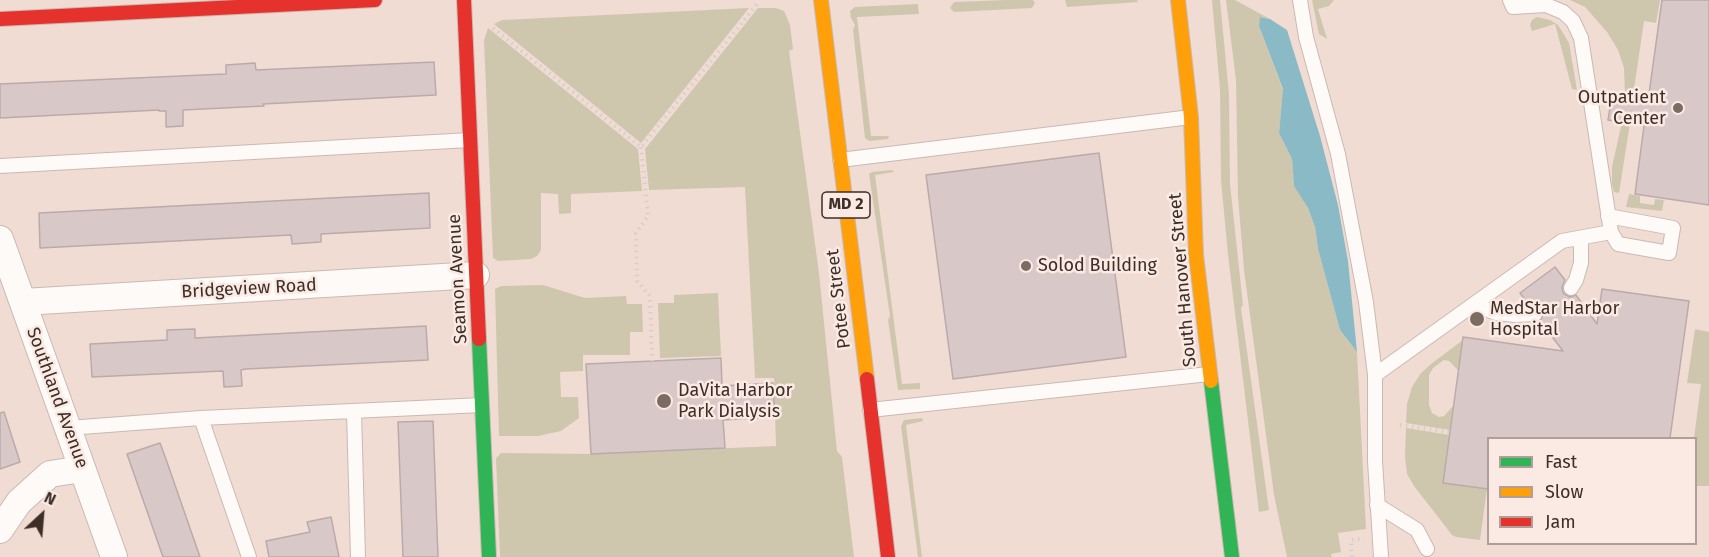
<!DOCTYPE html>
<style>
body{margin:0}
#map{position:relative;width:1709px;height:557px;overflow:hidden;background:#f1dcd3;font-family:"Fira Sans",sans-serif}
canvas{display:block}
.legend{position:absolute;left:1487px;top:437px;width:210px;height:108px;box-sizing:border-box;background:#faeae3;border:2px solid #ae9f98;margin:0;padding:8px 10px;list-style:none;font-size:18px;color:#3d2e27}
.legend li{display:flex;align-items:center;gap:12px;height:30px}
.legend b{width:30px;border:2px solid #ae9f98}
.north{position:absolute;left:12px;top:485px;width:60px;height:60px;-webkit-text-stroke:4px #faeae3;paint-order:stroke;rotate:26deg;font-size:16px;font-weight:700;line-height:24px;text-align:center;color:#3d2e27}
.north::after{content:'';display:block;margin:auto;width:21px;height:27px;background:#3d2e27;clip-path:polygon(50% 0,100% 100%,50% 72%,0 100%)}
</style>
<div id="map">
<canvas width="1709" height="557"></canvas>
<ul class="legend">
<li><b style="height:8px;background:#30b455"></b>Fast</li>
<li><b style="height:8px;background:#ff9f0a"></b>Slow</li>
<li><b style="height:8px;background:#e5322d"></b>Jam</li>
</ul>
<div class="north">N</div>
</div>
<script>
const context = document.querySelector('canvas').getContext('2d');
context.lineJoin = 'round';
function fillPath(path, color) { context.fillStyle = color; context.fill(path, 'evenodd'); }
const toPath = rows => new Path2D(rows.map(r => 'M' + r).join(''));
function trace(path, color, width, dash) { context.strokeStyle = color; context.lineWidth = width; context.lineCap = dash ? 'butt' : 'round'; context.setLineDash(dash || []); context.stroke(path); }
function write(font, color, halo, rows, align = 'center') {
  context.font = font + ' "Fira Sans",sans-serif'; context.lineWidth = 5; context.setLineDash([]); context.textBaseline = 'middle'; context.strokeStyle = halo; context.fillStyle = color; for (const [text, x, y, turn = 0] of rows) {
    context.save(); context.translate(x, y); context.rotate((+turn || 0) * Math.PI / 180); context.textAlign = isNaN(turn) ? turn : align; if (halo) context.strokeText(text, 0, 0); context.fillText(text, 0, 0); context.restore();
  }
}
const green = toPath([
 [1006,0,1033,0,1035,3,1032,8,954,12,950,8,954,2],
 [1065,0,1137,0,1138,2,1067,7],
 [1212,0,1220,0,1229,94,1230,184,1243,305,1241,308,1269,510,1259,512,1228,255,1221,180,1220,89],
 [1226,0,1235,0,1270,19,1261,17,1259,26,1283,90,1279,133,1292,159,1294,185,1308,208,1315,227,1318,249,1340,330,1357,352,1366,529,1338,533,1341,552,1331,554,1332,557,1287,557,1274,495,1244,270,1238,196,1236,80],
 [1312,0,1334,0,1329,6,1318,9,1327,39,1319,34],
 [1570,0,1660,0,1656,23,1644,21,1633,96,1625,95,1624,68,1618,50,1607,32,1585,7],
 [918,4,919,14,857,17,871,136,889,136,888,139,869,141,865,138,853,30,855,25,851,18,850,11,855,7],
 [749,8,641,143,494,24,502,20],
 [758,8,776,8,784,11,790,25,793,49,789,51,819,273,837,451,842,457,854,557,500,557,496,458,501,453,592,454,776,446,774,378,755,378,745,187,649,190,645,149],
 [1537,17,1550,20,1558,25,1565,36,1569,43,1577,90,1572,89,1555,24,1532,31,1530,25,1532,20],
 [488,28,638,149,642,191,571,194,571,213,559,214,558,194,541,193,541,250,537,256,531,259,498,261,493,258,484,40],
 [1622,122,1630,123,1619,193,1614,192,1612,184,1612,167],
 [892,170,894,172,875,175,902,384,920,383,920,389,898,390,888,320,890,316,869,174,872,172],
 [1629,194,1640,196,1640,203,1654,205,1655,199,1664,200,1662,211,1626,207],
 [543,285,585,298,626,296,627,304,642,304,643,332,630,332,630,355,583,355,583,371,560,372,561,397,578,397,579,418,561,431,538,436,499,436,495,289,501,286],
 [718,293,721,356,660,358,658,303,674,303,674,295],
 [1695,329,1709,332,1709,486,1696,486,1696,438,1694,438,1701,384,1687,383],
 [1463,340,1458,370,1449,361,1444,360,1433,368,1429,375,1429,405,1432,413,1439,417,1444,416,1453,406,1450,430,1406,423,1407,404,1412,387,1421,373,1431,364],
 [922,418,923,421,906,425,922,557,918,557,901,426,904,420],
 [1406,428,1450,435,1443,483,1487,489,1480,540,1456,537,1452,535,1414,486,1407,474,1405,456]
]);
const water = toPath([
 [1260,17,1270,19,1287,30,1320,136,1338,205,1348,261,1357,352,1340,330,1318,249,1315,227,1308,208,1294,186,1292,159,1279,133,1283,89,1259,26]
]);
const building = toPath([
 [1662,0,1709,0,1709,205,1635,194,1644,126,1608,120,1612,95,1648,101,1662,0],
 [434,62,436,95,263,104,264,106,183,110,183,126,166,127,166,111,159,111,159,110,0,118,0,84,226,74,226,65,255,63,256,70,434,62],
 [1099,153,1126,357,953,379,926,175,1099,153],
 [429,193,430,228,321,234,321,242,292,244,291,235,40,248,39,213,429,193],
 [1555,267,1565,280,1562,287,1563,293,1570,297,1576,295,1597,324,1602,289,1689,301,1670,438,1488,438,1488,489,1443,483,1463,337,1563,351,1540,321,1544,314,1542,309,1539,306,1529,305,1520,293,1555,267],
 [426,326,428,360,246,369,241,370,242,386,224,387,223,371,92,377,90,344,167,340,167,330,195,329,195,338,426,326],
 [721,358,722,386,773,383,775,417,723,420,725,448,591,454,586,364,721,358],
 [4,412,20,462,0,469,0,413,4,412],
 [433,421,438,557,403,557,398,422,433,421],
 [160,443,167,462,200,557,163,557,148,514,127,454,160,443],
 [331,517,339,557,269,557,266,541,310,532,307,522,331,517]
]);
const path = toPath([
 [493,28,641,147,758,3],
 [641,147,648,216,636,233,637,281,650,296,652,361],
 [1400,425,1449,432],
 [1352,557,1351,540,1364,538]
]);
const lane = toPath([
 [1300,0,1306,37,1338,154,1366,302,1375,375,1375,461,1381,557],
 [840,160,1191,117],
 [0,166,470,140],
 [1608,216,1673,228,1669,253,1618,244,1611,232],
 [1571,288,1576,280,1581,263,1581,238],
 [1473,305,1497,313,1515,315,1535,314],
 [1375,375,1562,241,1611,232,1581,38,1573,21,1563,12,1546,5,1513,7,1510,0],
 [870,410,1209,374],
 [354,412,358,557],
 [201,418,249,557],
 [68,428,201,418,482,405],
 [1377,505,1417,530,1427,549]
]);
const street = toPath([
 [0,239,114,557],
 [23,302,476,275],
 [0,530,19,502,50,474,82,469]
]);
const fast = toPath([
 [479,339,489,557],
 [1211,381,1232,557]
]);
const slow = toPath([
 [821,0,867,379],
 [1178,0,1191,117,1196,255,1211,381]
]);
const jam = toPath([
 [464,0,479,339],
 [0,19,375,0],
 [867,379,888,557]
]);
const markers = [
 [1678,108,6,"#7c6b63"],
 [1026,266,6,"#7c6b63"],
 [1477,319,8,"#7c6b63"],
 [664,401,8,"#7c6b63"]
];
const shields = [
 [846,205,48]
];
const shieldNames = [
 ["MD 2",846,205]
];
const poiNames = [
 ["Outpatient",1666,98,"right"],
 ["Center",1666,119,"right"],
 ["Solod Building",1038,266],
 ["MedStar Harbor",1490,309],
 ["Hospital",1490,330],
 ["DaVita Harbor",678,391],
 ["Park Dialysis",678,412]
];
const streetNames = [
 ["Seamon Avenue",458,279,-93],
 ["South Hanover Street",1183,280,-95],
 ["Bridgeview Road",249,289,-3],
 ["Potee Street",839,299,-97],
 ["Southland Avenue",57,398,70]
];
fillPath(green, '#cec7ae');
fillPath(water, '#89bac6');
fillPath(building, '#d8c8c7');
trace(building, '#baa', 1.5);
trace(lane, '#cab9b2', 16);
trace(street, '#cab9b2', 28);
trace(fast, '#cab9b2', 16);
trace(slow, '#cab9b2', 16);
trace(jam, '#cab9b2', 16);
trace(path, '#d5cecc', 4, [1.5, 4.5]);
trace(lane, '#fdfaf8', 14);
trace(street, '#fdfaf8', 26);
trace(fast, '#30b455', 14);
trace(slow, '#ff9f0a', 14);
trace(jam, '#e5322d', 14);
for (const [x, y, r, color] of markers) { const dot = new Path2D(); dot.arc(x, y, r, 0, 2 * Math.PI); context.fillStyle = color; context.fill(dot); trace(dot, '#faeae3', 2); }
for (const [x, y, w] of shields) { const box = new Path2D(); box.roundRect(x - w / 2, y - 13, w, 26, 4.5); context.fillStyle = '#faeae3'; context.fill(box); trace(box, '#3d2e27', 1.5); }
write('bold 16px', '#3d2e27', null, shieldNames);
write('18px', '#3d2e27', '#faeae3', poiNames, 'left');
write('18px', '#3d2e27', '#faeae3', streetNames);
</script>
